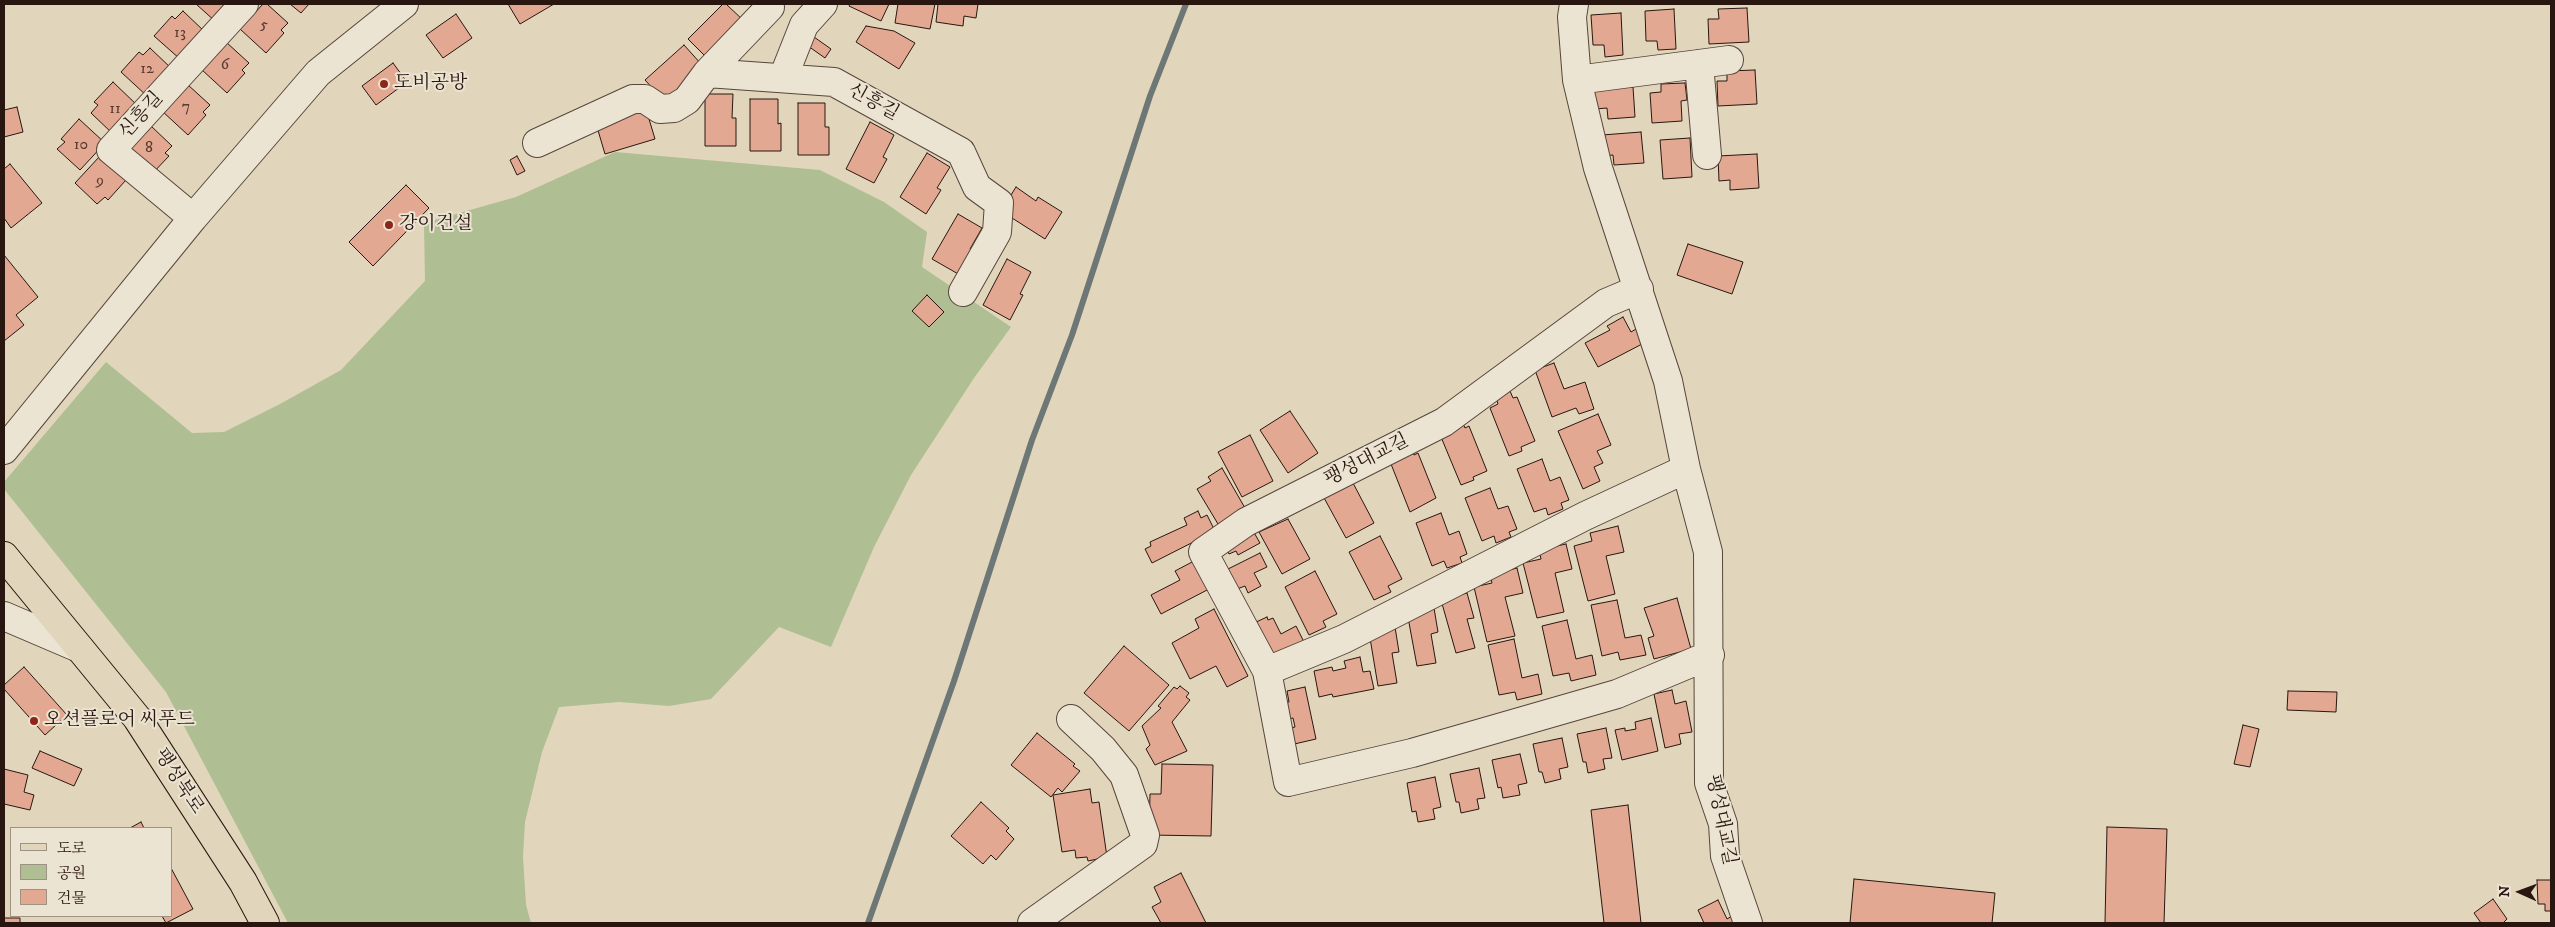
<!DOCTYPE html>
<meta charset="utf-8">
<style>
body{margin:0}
#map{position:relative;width:2555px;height:927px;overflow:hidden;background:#e1d6bc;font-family:"IM FELL DW Pica","Noto Serif KR",serif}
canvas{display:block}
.frame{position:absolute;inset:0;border:5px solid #291610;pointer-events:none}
.legend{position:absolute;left:10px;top:827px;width:162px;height:90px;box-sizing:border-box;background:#ece4d3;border:1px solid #9e9285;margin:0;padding:6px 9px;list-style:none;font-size:15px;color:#291610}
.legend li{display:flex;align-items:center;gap:10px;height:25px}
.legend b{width:25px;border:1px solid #9e9285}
.north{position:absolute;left:2495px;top:867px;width:50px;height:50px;-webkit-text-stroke:4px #ece4d3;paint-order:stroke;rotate:272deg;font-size:14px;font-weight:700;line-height:20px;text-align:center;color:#291610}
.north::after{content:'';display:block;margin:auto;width:18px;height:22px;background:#291610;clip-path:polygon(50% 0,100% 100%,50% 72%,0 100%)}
</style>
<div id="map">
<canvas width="2555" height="927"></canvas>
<div class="frame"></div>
<ul class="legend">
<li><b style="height:6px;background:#e1d6bc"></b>도로</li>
<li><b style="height:14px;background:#afbe93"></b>공원</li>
<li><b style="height:14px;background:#e3a891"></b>건물</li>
</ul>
<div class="north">N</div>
</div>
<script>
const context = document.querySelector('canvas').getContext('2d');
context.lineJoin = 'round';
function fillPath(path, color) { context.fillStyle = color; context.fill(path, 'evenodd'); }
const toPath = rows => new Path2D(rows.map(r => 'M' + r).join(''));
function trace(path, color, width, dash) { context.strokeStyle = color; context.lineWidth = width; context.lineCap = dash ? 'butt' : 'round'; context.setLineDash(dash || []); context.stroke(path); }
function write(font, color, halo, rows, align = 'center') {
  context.font = font + ' "IM FELL DW Pica","Noto Serif KR",serif'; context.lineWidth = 4; context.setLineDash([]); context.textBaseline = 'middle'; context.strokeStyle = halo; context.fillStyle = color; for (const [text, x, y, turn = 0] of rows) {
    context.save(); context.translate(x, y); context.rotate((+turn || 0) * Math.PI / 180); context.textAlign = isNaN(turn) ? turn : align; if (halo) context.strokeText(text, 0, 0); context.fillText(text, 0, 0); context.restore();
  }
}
const green = toPath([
 [615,152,820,170,884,202,927,232,922,267,1011,327,974,378,911,475,874,547,831,647,779,627,711,699,669,706,619,702,559,707,542,752,525,822,523,857,526,905,531,923,288,923,166,692,4,489,4,482,106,362,192,433,224,432,280,404,341,370,425,281,424,223,516,197]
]);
const stream = toPath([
 [868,923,954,681,1032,440,1072,335,1150,96,1186,4]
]);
const building = toPath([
 [196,4,232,4,216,22,196,4],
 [263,4,267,4,288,23,281,30,284,33,266,53,240,29,263,4],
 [290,4,309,4,301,13,290,4],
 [508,4,554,4,520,24,508,4],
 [723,4,726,4,744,21,710,61,688,39,723,4],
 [850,4,889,4,881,21,849,6,850,4],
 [898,4,935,4,930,29,895,23,898,4],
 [938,4,978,4,976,18,964,16,963,26,936,22,938,4],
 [1747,8,1749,42,1709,44,1708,19,1719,19,1718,9,1747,8],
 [1674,9,1676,49,1658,50,1657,41,1646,41,1645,11,1674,9],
 [183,11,205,32,180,59,154,36,172,16,175,19,183,11],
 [1621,13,1623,55,1605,57,1604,45,1593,45,1591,15,1621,13],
 [456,14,472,38,443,58,426,35,456,14],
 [866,26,894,31,915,43,899,69,856,42,866,26],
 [814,37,831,49,825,58,808,46,814,37],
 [226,42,249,63,242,70,245,73,227,93,201,69,226,42],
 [684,45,702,65,666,103,645,80,684,45],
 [150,48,172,69,147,96,121,72,139,52,143,55,150,48],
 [393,63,407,82,376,105,362,86,393,63],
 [1755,70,1757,104,1718,106,1717,81,1727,81,1727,71,1755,70],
 [113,82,138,106,113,134,91,113,98,105,94,102,113,82],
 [1685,83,1687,100,1681,101,1682,121,1652,123,1650,93,1661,92,1661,84,1685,83],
 [187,84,210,105,203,112,206,115,188,135,162,111,187,84],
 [1633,87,1635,117,1608,119,1607,108,1595,109,1594,89,1633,87],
 [705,94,733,94,732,118,736,118,736,146,705,146,705,94],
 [750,99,778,99,778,124,781,123,781,151,750,151,750,99],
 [798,103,825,103,825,127,829,127,829,155,798,155,798,103],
 [17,107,23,132,4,137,4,110,17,107],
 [646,109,655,139,605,154,597,127,620,120,620,117,646,109],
 [79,119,105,143,80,170,57,149,65,142,61,139,79,119],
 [870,122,894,135,883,157,887,159,874,183,846,169,870,122],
 [150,125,172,146,165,153,169,156,150,176,125,152,150,125],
 [1641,132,1644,163,1614,165,1613,155,1603,156,1602,135,1641,132],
 [1690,138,1692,177,1663,179,1660,140,1690,138],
 [927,153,950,167,937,188,941,190,926,214,900,197,927,153],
 [1757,154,1759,188,1730,190,1730,180,1719,181,1718,156,1757,154],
 [100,156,126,180,108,200,105,197,97,204,75,183,100,156],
 [517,156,525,171,517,175,510,160,517,156],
 [10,164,42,203,11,228,4,218,4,169,10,164],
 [406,185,429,208,373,266,349,242,406,185],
 [1016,187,1036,201,1038,197,1062,212,1045,239,1001,211,1016,187],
 [958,214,982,228,970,249,973,251,960,275,932,259,958,214],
 [1688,244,1743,262,1732,294,1677,275,1688,244],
 [4,255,38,297,16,315,24,325,4,341,4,255],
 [1007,259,1031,272,1020,294,1023,295,1010,320,983,305,1007,259],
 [927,295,944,312,929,327,912,311,927,295],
 [1623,317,1631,332,1636,329,1644,343,1598,367,1585,343,1610,330,1607,326,1623,317],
 [1554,363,1564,389,1585,382,1594,409,1579,414,1576,408,1552,417,1535,370,1554,363],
 [1510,391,1513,398,1517,397,1535,441,1521,447,1522,451,1509,456,1490,408,1498,404,1496,398,1510,391],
 [1290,411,1318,453,1288,473,1260,430,1290,411],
 [1598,414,1611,445,1597,451,1603,463,1594,467,1600,481,1583,489,1558,431,1598,414],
 [1462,421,1465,428,1469,426,1487,471,1473,477,1474,480,1461,485,1441,437,1462,421],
 [1250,435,1273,481,1242,497,1218,452,1250,435],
 [1411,448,1414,455,1418,453,1436,498,1410,512,1391,464,1399,460,1397,454,1411,448],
 [1542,459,1550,481,1560,477,1569,500,1561,503,1563,509,1548,515,1546,508,1534,512,1517,469,1542,459],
 [1222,468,1245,508,1218,524,1197,489,1211,481,1208,477,1222,468],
 [1353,483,1374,523,1346,538,1323,496,1353,483],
 [1490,488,1498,509,1508,506,1517,529,1509,532,1511,537,1496,543,1494,536,1482,541,1465,498,1490,488],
 [1198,511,1201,518,1207,515,1215,531,1152,563,1145,549,1151,546,1150,542,1187,525,1184,518,1198,511],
 [1441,513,1449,535,1459,531,1467,554,1460,557,1462,563,1447,568,1444,561,1432,566,1416,523,1441,513],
 [1288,519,1310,559,1282,574,1259,532,1288,519],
 [1618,526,1624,552,1606,556,1615,594,1588,601,1574,546,1592,541,1590,533,1618,526],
 [1252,529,1260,543,1238,555,1236,551,1229,554,1224,544,1252,529],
 [1380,536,1402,579,1388,586,1391,592,1374,600,1349,552,1380,536],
 [1566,544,1572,569,1555,573,1564,612,1537,618,1523,563,1541,559,1539,550,1566,544],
 [1260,553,1267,567,1254,573,1261,586,1248,593,1245,586,1237,589,1228,569,1260,553],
 [1194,561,1209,589,1161,614,1151,595,1180,580,1175,571,1194,561],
 [1517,568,1523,593,1505,597,1515,636,1487,642,1474,587,1492,583,1490,575,1517,568],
 [1315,571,1337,614,1323,621,1326,627,1309,635,1285,587,1315,571],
 [1467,593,1474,618,1467,619,1475,648,1456,653,1441,600,1467,593],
 [1677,598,1691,649,1654,659,1648,638,1654,636,1644,608,1677,598],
 [1617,600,1625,638,1641,635,1646,655,1620,660,1618,652,1602,656,1591,605,1617,600],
 [1434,608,1438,632,1431,634,1436,663,1417,666,1407,612,1434,608],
 [1214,609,1248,676,1227,687,1216,666,1190,679,1172,643,1199,628,1195,619,1214,609],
 [1267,617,1268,620,1273,618,1281,634,1296,626,1304,642,1271,658,1254,623,1267,617],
 [1567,620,1576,659,1592,655,1596,675,1571,681,1569,673,1553,676,1542,626,1567,620],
 [1395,627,1399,652,1392,653,1397,683,1378,686,1369,632,1395,627],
 [1514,639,1522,678,1538,674,1542,694,1517,700,1515,692,1499,695,1488,645,1514,639],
 [1124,646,1169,685,1129,731,1084,693,1124,646],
 [1360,657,1363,672,1370,671,1374,689,1333,697,1332,694,1319,697,1314,671,1332,667,1333,671,1346,668,1344,661,1360,657],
 [24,667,67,715,45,735,4,689,4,685,24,667],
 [1180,686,1189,693,1186,697,1190,700,1172,722,1187,751,1155,765,1146,749,1150,745,1142,726,1161,708,1158,706,1174,687,1177,689,1180,686],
 [1305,687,1316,739,1290,745,1286,729,1295,727,1293,718,1284,720,1280,704,1289,702,1287,691,1305,687],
 [1672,690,1675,704,1686,701,1692,732,1679,734,1681,744,1665,748,1654,694,1672,690],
 [2288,691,2337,692,2336,712,2287,710,2288,691],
 [1651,718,1658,751,1622,760,1615,730,1625,728,1625,731,1636,729,1635,722,1651,718],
 [2243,725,2259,729,2250,767,2234,764,2243,725],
 [1606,728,1612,758,1603,759,1605,769,1588,773,1586,762,1583,762,1577,734,1606,728],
 [1037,733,1075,764,1073,766,1080,771,1062,792,1058,788,1051,797,1011,765,1037,733],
 [1562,738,1568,767,1559,769,1561,779,1545,783,1542,772,1539,772,1533,744,1562,738],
 [40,751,82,769,74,786,32,768,40,751],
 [1520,754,1527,783,1518,785,1520,795,1503,798,1501,787,1498,788,1492,760,1520,754],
 [1162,764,1213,765,1211,836,1149,835,1150,794,1161,794,1162,764],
 [1479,768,1485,798,1477,799,1479,809,1461,813,1459,802,1456,802,1450,774,1479,768],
 [4,769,28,775,24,792,34,795,30,810,4,804,4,769],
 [1435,777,1441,807,1433,809,1435,819,1418,822,1416,811,1412,812,1407,783,1435,777],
 [1090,789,1092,803,1099,802,1107,857,1088,861,1087,857,1076,858,1075,850,1062,852,1053,795,1090,789],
 [981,802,1009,828,1006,831,1014,839,996,860,991,855,983,864,951,836,981,802],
 [1628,805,1641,923,1604,923,1591,810,1628,805],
 [141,822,144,828,130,828,141,822],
 [2107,827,2167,829,2164,923,2105,923,2107,827],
 [171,868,193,909,166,923,162,916,171,916,171,868],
 [1181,873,1206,923,1161,923,1152,907,1161,902,1154,887,1181,873],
 [1854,879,1995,893,1992,923,1850,923,1854,879],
 [2537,880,2551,880,2551,911,2545,911,2545,904,2538,904,2537,880],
 [2493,899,2507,919,2503,923,2481,923,2474,913,2493,899],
 [1718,900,1727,919,1732,916,1735,923,1704,923,1698,910,1718,900],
 [4,918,20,918,20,923,4,923,4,918]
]);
const minor = toPath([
 [1574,4,1572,17,1577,80,1598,168,1668,381,1686,469,1708,552,1709,783,1723,824,1725,856,1748,923],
 [770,7,707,73,834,82,961,152,977,187,999,203,997,232,963,292],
 [1699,64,1707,155],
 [783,78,804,25,823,4],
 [1577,80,1729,60],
 [537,143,633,99,645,99,660,109,674,108,687,100,707,73],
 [193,218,111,150,244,4],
 [1639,289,1606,303,1444,422,1246,522,1203,552,1267,671,1288,782,1412,753,1617,694,1710,655],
 [4,450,193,218,318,73,404,4],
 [4,616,79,648],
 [1267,671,1344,639,1585,516,1686,469],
 [1032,923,1143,844,1145,835,1124,775,1103,749,1071,719]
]);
const major = toPath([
 [4,556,137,718,243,882,265,923]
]);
const markers = [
 [384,84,5,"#8f2418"],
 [389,225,5,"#8f2418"],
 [34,721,5,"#8f2418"]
];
const numberNames = [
 ["5",264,26],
 ["13",180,34],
 ["6",225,66],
 ["12",147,70],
 ["7",186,108],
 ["11",115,110],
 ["10",81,146],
 ["8",149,149],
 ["9",100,182]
];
const poiNames = [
 ["도비공방",394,84],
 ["강이건설",399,225],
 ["오션플로어 씨푸드",44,721]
];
const streetNames = [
 ["신흥길",873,103,29],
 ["신흥길",142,116,-48],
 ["팽성대교길",1367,461,-27],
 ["팽성북로",178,782,57],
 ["팽성대교길",1720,820,79]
];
fillPath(green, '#afbe93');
trace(stream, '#6c7776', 6);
fillPath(building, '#e3a891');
trace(building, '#291610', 1);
trace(minor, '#57463b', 30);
trace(major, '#291610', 30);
trace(minor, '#ece4d3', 28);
trace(major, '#e1d6bc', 28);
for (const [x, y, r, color] of markers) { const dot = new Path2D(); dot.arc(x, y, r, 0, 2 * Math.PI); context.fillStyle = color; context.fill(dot); trace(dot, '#ece4d3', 2); }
write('16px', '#583a30', null, numberNames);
write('19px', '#291610', '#ece4d3', poiNames, 'left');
write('19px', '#291610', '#ece4d3', streetNames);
</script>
